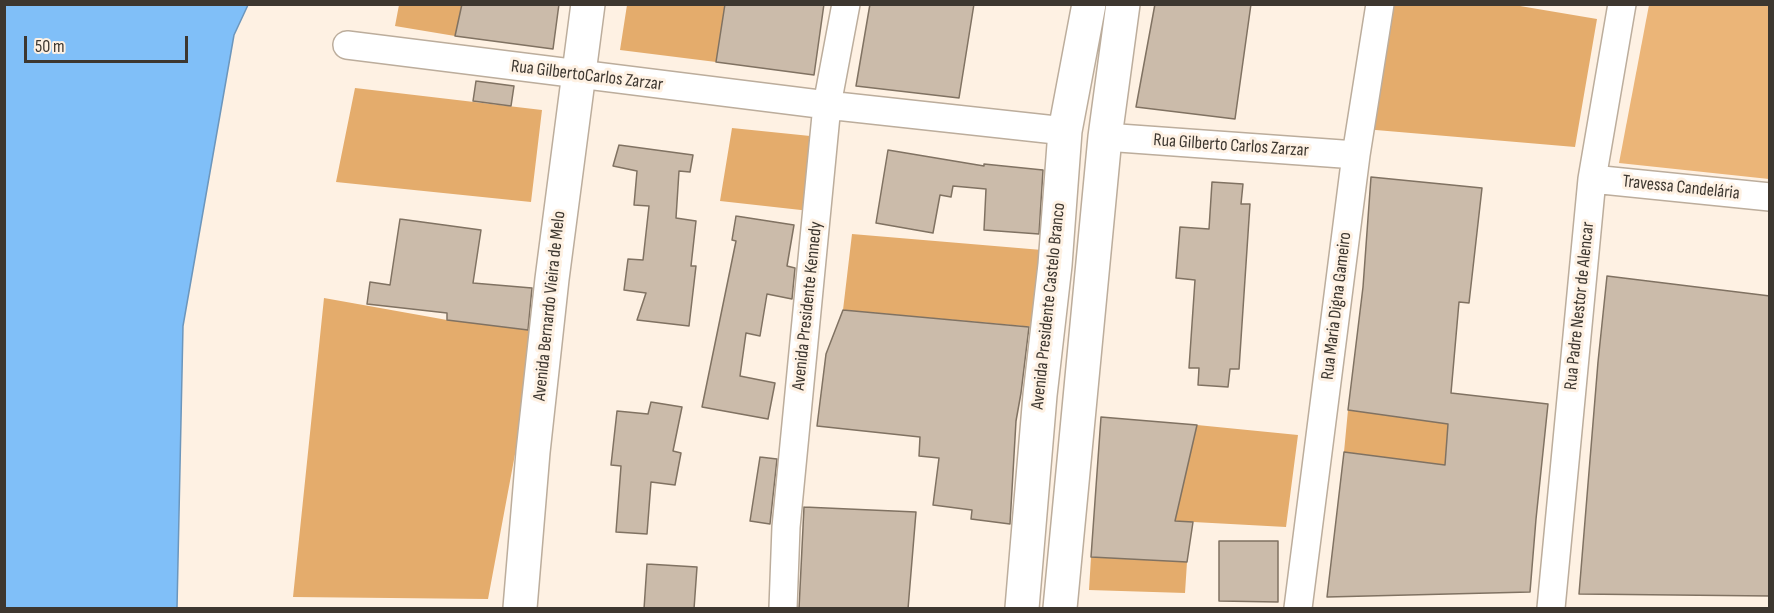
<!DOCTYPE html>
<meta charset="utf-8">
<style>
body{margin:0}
#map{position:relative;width:1774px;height:613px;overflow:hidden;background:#fef1e3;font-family:"Sofia Sans Condensed",sans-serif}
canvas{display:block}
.frame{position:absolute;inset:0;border:6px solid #3d3730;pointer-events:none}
.scale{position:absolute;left:24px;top:36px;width:164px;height:27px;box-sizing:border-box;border:3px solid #3d3730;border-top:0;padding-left:8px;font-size:18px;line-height:21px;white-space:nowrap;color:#3d3730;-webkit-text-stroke:4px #fef1e3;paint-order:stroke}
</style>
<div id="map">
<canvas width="1774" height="613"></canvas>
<div class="frame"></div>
<div class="scale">50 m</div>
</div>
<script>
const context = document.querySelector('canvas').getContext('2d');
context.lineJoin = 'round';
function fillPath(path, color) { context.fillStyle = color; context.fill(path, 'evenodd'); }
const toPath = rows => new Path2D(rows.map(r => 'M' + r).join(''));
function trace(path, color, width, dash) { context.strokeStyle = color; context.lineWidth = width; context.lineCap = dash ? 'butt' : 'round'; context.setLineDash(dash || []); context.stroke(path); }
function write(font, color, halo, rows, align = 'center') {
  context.font = font + ' "Sofia Sans Condensed",sans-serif'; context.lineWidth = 6; context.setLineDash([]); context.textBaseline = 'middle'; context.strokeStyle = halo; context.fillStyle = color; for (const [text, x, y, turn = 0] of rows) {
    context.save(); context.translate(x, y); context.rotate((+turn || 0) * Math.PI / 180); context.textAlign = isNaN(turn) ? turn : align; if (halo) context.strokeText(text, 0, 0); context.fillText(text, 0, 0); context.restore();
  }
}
const green = toPath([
 [1649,5,1769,5,1769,179,1619,163]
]);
const forest = toPath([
 [1392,4,1514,5,1597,19,1575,147,1364,129],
 [399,5,462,5,455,36,395,26],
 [627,5,725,5,716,62,620,50],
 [355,88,542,110,531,202,336,182],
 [732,128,820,137,810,211,720,201],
 [852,234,1042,250,1034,327,843,310],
 [324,298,447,320,538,331,488,599,293,597],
 [1348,410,1448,424,1445,465,1344,452],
 [1197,425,1298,435,1286,527,1175,521],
 [1091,557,1187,562,1185,593,1089,590]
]);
const water = toPath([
 [4,5,248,5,234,35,183,326,177,608,5,608,4,5]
]);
const building = toPath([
 [462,4,559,4,553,49,455,36,462,4],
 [725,4,824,4,814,75,716,62,725,4],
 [870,4,974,4,959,98,856,86,870,4],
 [1155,4,1251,4,1235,119,1136,107,1155,4],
 [476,81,514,86,511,106,473,101,476,81],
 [619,145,693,155,690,172,679,171,676,218,696,221,691,266,696,266,689,326,637,320,646,293,624,290,628,259,643,260,649,206,634,205,637,171,613,166,619,145],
 [888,150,984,166,984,164,1043,170,1039,234,984,230,986,189,953,186,951,197,940,195,933,233,876,223,888,150],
 [1371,177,1482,188,1469,303,1459,302,1451,393,1548,404,1536,519,1530,592,1327,597,1344,452,1445,465,1448,424,1348,410,1363,287,1371,177],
 [1212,182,1243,184,1241,204,1250,204,1239,369,1230,369,1228,387,1198,385,1199,368,1189,368,1195,280,1176,278,1180,227,1209,229,1212,182],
 [736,216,794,225,787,266,795,268,792,299,767,294,760,336,746,333,740,376,775,383,768,419,702,407,736,241,732,240,736,216],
 [400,219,481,230,473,283,532,288,528,330,447,320,447,313,367,304,370,282,390,285,400,219],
 [1607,276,1770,296,1770,596,1579,594,1598,362,1607,276],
 [843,310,1029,327,1021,393,1016,421,1010,524,971,519,972,510,933,505,939,458,919,456,920,437,817,426,826,354,843,310],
 [651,402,682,407,673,451,681,453,675,485,651,482,647,534,616,532,621,466,611,465,617,411,648,414,651,402],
 [1101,417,1197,425,1175,521,1193,522,1187,562,1091,557,1101,417],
 [760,457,777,459,770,524,750,521,760,457],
 [804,507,916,512,908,609,799,609,804,507],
 [1219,541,1278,541,1278,602,1219,601,1219,541],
 [647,564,697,567,694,609,644,609,647,564]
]);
const minor = toPath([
 [347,45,827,105,1065,131],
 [1105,137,1356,155],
 [1592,179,1770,197],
 [783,608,786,527,827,105,846,4],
 [1298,608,1356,155,1380,4],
 [1551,608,1592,179,1622,4]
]);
const primary = toPath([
 [520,608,533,452,552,279,588,4],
 [1022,608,1040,395,1055,265,1065,131,1089,4],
 [1060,608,1105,137,1123,4]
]);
const streetNames = [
 ["Rua GilbertoCarlos Zarzar",587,76,7],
 ["Rua Gilberto Carlos Zarzar",1231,146,4],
 ["Travessa Candelária",1681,188,6],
 ["Avenida Bernardo Vieira de Melo",550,306,-84],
 ["Avenida Presidente Kennedy",808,306,-84],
 ["Avenida Presidente Castelo Branco",1049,306,-84],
 ["Rua Maria Digna Gameiro",1337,306,-83],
 ["Rua Padre Nestor de Alencar",1580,306,-84]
];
fillPath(green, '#ebb578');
fillPath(forest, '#e4ac6c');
fillPath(water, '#80bff8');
trace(water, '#6c96bc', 1.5);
fillPath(building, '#cbbbaa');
trace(building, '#807262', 1.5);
trace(minor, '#bcad9c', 30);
trace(primary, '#bcad9c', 36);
trace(minor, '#fff', 27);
trace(primary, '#fff', 33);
write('18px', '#3d3730', '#fef1e3', streetNames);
</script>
